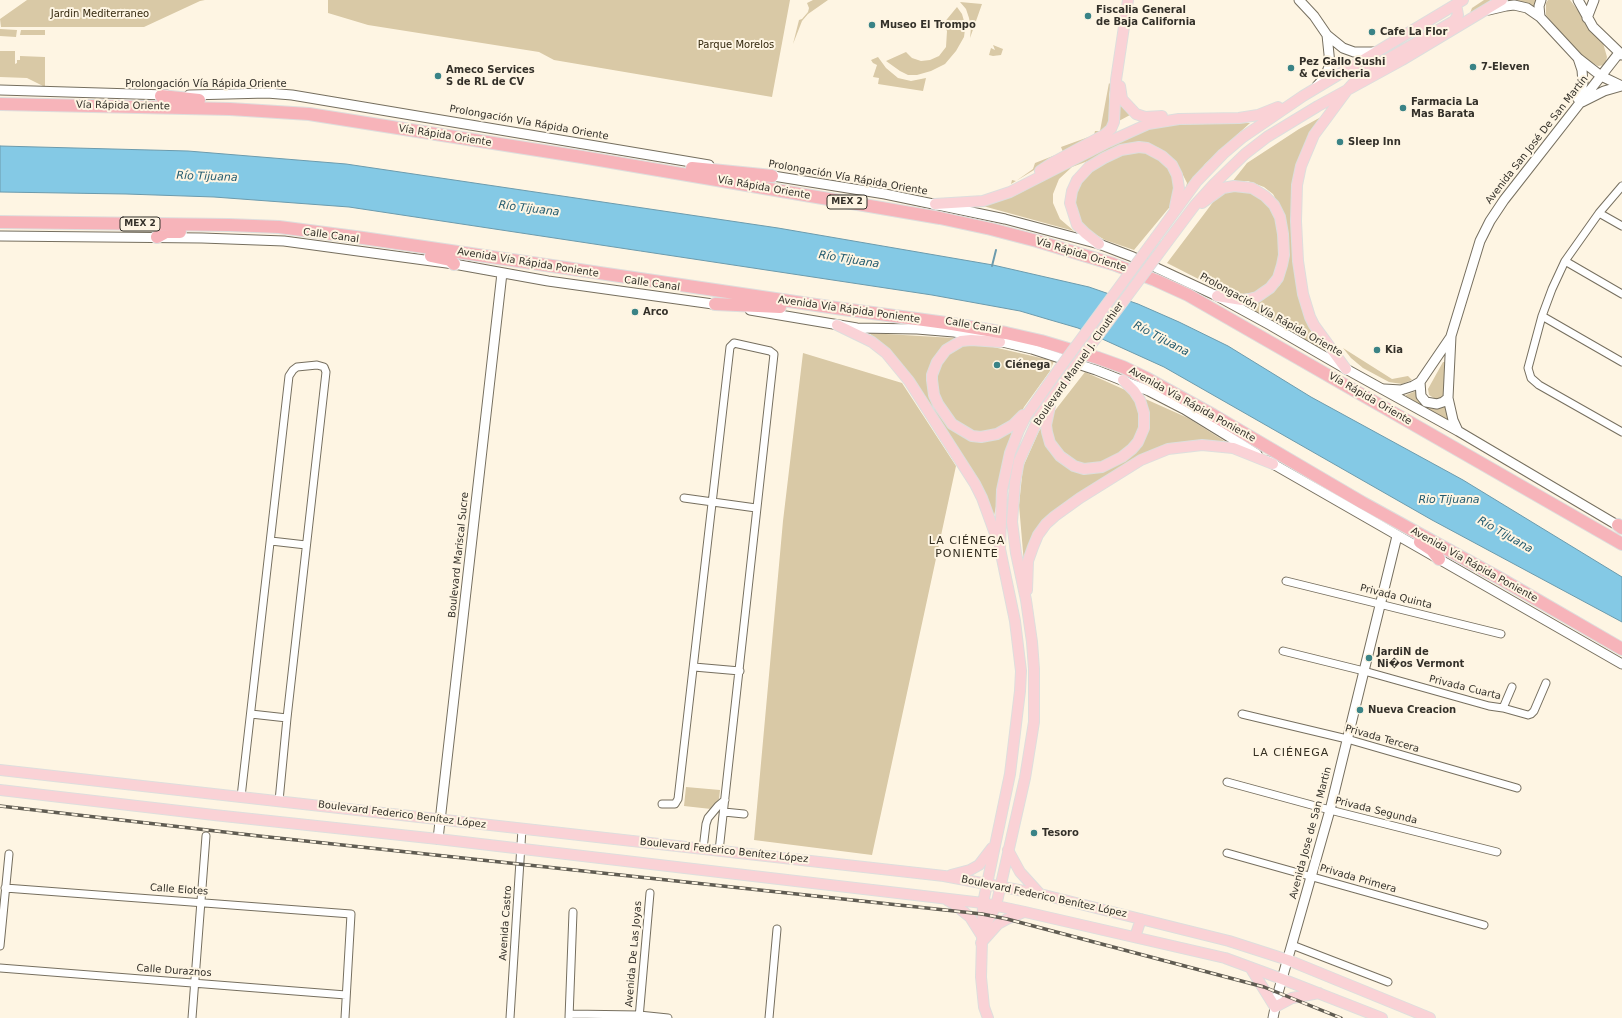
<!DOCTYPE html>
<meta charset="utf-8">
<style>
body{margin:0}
canvas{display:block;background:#fef5e3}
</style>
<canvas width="1622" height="1018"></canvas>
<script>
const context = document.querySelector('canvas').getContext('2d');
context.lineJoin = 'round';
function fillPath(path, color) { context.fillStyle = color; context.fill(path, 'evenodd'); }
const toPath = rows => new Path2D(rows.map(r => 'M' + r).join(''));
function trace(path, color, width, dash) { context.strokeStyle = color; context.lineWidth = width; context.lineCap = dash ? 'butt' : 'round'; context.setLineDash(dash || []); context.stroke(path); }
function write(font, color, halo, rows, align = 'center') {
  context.font = font + ' "DejaVu Sans",sans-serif'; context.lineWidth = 4; context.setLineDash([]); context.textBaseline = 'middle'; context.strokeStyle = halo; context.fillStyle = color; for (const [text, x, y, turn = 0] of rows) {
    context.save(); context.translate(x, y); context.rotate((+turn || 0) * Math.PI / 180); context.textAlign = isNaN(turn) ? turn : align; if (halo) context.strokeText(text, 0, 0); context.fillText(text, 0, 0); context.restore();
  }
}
const green = toPath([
 [27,0,205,0,200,1,144,27,1,27,0,19],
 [328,0,790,0,772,97,554,60,539,52,368,25,328,13],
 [813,0,828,0,808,14,802,21,793,44,799,20,802,19,808,12,809,8,807,3],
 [1484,0,1492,0,1470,13,1472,8],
 [1519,0,1537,0,1534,9,1523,2,1515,2],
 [1548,0,1570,0,1603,43,1607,57,1605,65,1598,66,1589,61,1579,53,1556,27,1546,15,1546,3],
 [960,2,982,4,970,38,971,28,969,18,966,9],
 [957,7,962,14,964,21,965,29,964,37,956,51,945,64,931,71,917,75,908,75,900,71,886,61,906,52,912,58,921,61,930,60,939,56,946,47,947,31,943,24],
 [0,29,17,30,16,37,0,36],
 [21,30,45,30,45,35,20,35],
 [993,45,1003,49,1001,55,993,56,989,55,991,48,995,50],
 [0,51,15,51,15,64,17,63,17,60,20,60,20,56,45,57,45,87,27,78,0,77],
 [878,57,886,68,898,78,911,81,926,78,923,91,878,84,879,78,873,77,877,65,873,63,871,60],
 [1109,83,1111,85,1109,95,1109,125,1102,132,1034,170,1011,184,1012,180,1016,181,1033,169,1035,163,1063,152,1061,147,1094,135,1095,131,1100,131],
 [1118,102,1130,115,1117,122],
 [1332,111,1322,121,1294,198,1304,307,1312,334,1331,355,1242,304,1255,303,1280,285,1287,264,1283,213,1273,194,1264,187,1248,181,1232,182,1247,163,1299,129],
 [1250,123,1205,164,1185,191,1187,183,1181,171,1169,155,1159,148,1149,144,1096,158,1072,167,1059,179,1053,194,1053,203,1060,219,1074,231,983,206,1014,196,1121,140,1149,129,1162,125],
 [1140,148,1162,158,1176,181,1173,203,1134,250,1105,240,1086,229,1079,220,1074,202,1078,185,1095,164],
 [1233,188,1264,197,1276,212,1282,244,1276,273,1269,283,1259,291,1239,296,1228,294,1167,263,1223,189],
 [869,333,954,338,1054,361,1050,371,1024,407,1011,435,994,516,988,501,971,469,914,379,889,349],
 [1343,348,1392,379,1408,376,1412,380,1402,384,1389,382,1363,368,1351,358],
 [803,353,902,383,956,466,872,855,754,840,783,521],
 [1443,362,1445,362,1444,395,1437,400,1429,395,1428,389],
 [1085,372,1188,418,1226,442,1194,441,1159,447,1134,458,1065,504,1035,533,1029,543,1025,575,1019,505,1023,467,1039,431],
 [1419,390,1420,397,1444,406,1447,406,1450,422,1406,396,1406,395],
 [686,787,720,790,719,799,711,809,684,806]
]);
const water = toPath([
 [0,146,188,151,346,164,778,228,993,265,1089,287,1138,304,1179,322,1228,346,1311,397,1463,480,1622,577,1622,622,1432,520,1164,367,1078,328,1047,319,1020,311,932,295,349,207,214,197,126,194,0,192,0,146]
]);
const stream = toPath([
 [992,266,996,250]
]);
const street = toPath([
 [1622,186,1599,213,1565,261,1552,289,1542,316,1528,368,1531,378,1539,385,1622,432],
 [1599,213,1622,226],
 [1565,261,1622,294],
 [1542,316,1622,362],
 [684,498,756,508],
 [271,541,306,545],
 [1286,581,1501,634],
 [1283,651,1364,671,1489,706,1503,708,1512,687],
 [694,667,740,671],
 [1503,708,1528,715,1531,714,1534,711,1546,683],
 [251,714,287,718],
 [1242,714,1347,739,1517,788],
 [1227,782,1330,810,1497,852],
 [241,797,289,376,293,370,297,367,317,365,324,367,326,372,287,718,279,801],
 [662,804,675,804,678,799,730,347,734,343,770,351,774,354,719,851],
 [724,812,744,814],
 [703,849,706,824,708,818,718,806,725,800],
 [1227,853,1484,925],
 [5,888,351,914,345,1018],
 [1292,945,1388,982],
 [0,946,9,854],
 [0,968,346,995],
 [570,1014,639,1015,668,1018],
 [192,1018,206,836],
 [510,1018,522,829],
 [569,1018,573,912],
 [639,1018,650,893],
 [769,1018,777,929]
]);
const secondary = toPath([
 [1299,0,1314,16,1327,35,1343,48,1354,52,1377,52],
 [1578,0,1593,27,1622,55],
 [1489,10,1506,6,1514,5,1527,8,1540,17,1578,58,1601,76,1622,86],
 [1540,17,1539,6,1541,0],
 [1587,18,1594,0],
 [1578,58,1582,70,1583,83,1578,99],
 [1317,86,1325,77,1330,64,1327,35],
 [0,90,167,95],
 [189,95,267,93,292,95,709,165],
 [1582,102,1604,91,1621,86],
 [767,175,885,194,1005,219,1099,244,1133,257,1217,296,1270,325,1346,369,1458,431,1622,528],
 [0,236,202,238,284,241,454,264,548,281,720,305],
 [750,310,857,328,917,329,954,332,977,336,1032,349,1096,370,1149,391,1184,409,1257,454],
 [1420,382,1421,396,1426,402,1437,404,1443,402,1448,398],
 [1384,389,1401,390,1413,386,1420,382,1450,338],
 [1458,431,1453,420,1448,398,1451,336,1480,241,1490,221,1504,200,1619,53],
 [1268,461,1622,664],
 [438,839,502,273],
 [1273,1018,1278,993,1330,810,1397,536]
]);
const primary = toPath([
 [1120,86,1122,99,1136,114,1145,117,1162,116],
 [1040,171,1052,163,1104,135,1111,129,1114,122,1116,80,1128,0],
 [1202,203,1223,188,1234,186,1252,188,1265,196,1274,205,1280,217,1283,234,1284,255,1282,265,1278,278,1270,288,1257,297,1249,299,1242,300,1217,296],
 [935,204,983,201,1010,192,1108,142,1148,124,1179,119,1239,118,1258,115,1278,107],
 [1156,237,1197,181,1223,154,1243,137,1303,96,1463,0],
 [1168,241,1195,205,1214,184,1245,154,1267,137,1318,106,1402,60,1502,0],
 [1099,244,1085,233,1077,225,1070,203,1072,191,1077,180,1089,167,1104,158,1121,150,1139,147,1147,148,1162,156,1172,165,1177,175,1179,188,1175,207],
 [837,325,872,342,886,353,909,381,975,484,982,498,998,542],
 [1000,342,971,340,961,341,946,350,937,362,932,375,932,380,934,395,938,404,952,424,972,436,981,437,997,434,1013,425,1023,415],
 [1346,369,1314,325,1310,317,1303,294,1298,261,1296,221,1297,185,1301,166,1314,135,1348,89,1360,76,1363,73,1454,21,1458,15,1456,4],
 [1050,406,1046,425,1047,432,1050,443,1060,456,1074,466,1084,469,1102,467,1122,457,1132,449,1138,442,1144,428,1144,413,1140,400,1134,391,1123,380],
 [1027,590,1028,561,1033,547,1038,535,1046,524,1055,516,1080,498,1141,460,1168,449,1202,445,1233,448,1273,464],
 [0,770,944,876,1040,894,1229,941,1288,960,1430,1018],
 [0,790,214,815,438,839,983,903,1025,912,1225,958,1282,979,1382,1018],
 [1008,850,1020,872,1040,894],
 [951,875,970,870,979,865,992,848],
 [947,900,954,904,970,917,982,936],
 [983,929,996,906,1025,778,1034,722,1034,669,1032,642,1026,600,1016,553,1012,522,1015,482,1019,461,1039,417,1071,372],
 [1135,937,1141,919],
 [981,943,998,924,1007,919,1024,912],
 [1250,967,1275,1007,1292,998,1319,993],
 [988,1018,984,1007,981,977,983,903,1010,774,1020,691,1021,671,1015,621,1000,549,1002,490,1010,453,1019,430,1026,416,1059,369]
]);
const highway = toPath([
 [161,96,199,100],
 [0,104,230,109,309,114,582,157,940,218,991,229,1037,241,1113,264,1155,280,1188,295,1622,544],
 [692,168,772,176],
 [0,222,229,225,279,227,363,238,843,309,946,323,1006,333,1041,341,1098,358,1123,367,1146,378,1213,415,1363,503,1501,579,1622,649],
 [157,237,166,232,180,232],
 [431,256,450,260,454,264],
 [715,304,780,307],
 [1618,525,1622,528],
 [1420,542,1432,550,1439,559]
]);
const rail = toPath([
 [0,806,259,836,982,914,1007,919,1264,987,1341,1018]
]);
const primaryBridge = toPath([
 [1059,369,1156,237],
 [1071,372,1168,241]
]);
const markers = [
 [1088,16,4,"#3a8386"],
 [872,25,4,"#3a8386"],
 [1372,32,4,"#3a8386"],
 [1473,67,4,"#3a8386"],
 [1291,68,4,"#3a8386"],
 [438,76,4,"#3a8386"],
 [1403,108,4,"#3a8386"],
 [1340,142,4,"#3a8386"],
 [635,312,4,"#3a8386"],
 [1377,350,4,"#3a8386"],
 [997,365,4,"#3a8386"],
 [1369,658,4,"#3a8386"],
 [1360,710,4,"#3a8386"],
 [1034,833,4,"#3a8386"]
];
const shields = [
 [847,202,40],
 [140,224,40]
];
const shieldNames = [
 ["MEX 2",847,202],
 ["MEX 2",140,224]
];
const poiNames = [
 ["Fiscalia General",1096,10],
 ["de Baja California",1096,22],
 ["Museo El Trompo",880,25],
 ["Cafe La Flor",1380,32],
 ["Pez Gallo Sushi",1299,62],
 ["& Cevicheria",1299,74],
 ["7-Eleven",1481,67],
 ["Ameco Services",446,70],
 ["S de RL de CV",446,82],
 ["Farmacia La",1411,102],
 ["Mas Barata",1411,114],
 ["Sleep Inn",1348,142],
 ["Arco",643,312],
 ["Kia",1385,350],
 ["Ciénega",1005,365],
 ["JardiN de",1377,652],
 ["Ni�os Vermont",1377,664],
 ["Nueva Creacion",1368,710],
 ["Tesoro",1042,833]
];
const parkNames = [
 ["Jardin Mediterraneo",100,14],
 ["Parque Morelos",736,45]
];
const streetNames = [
 ["Prolongación Vía Rápida Oriente",206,84],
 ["Vía Rápida Oriente",123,106,1],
 ["Prolongación Vía Rápida Oriente",529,123,10],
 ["Vía Rápida Oriente",445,136,9],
 ["Avenida San José De San Martín",1537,140,-52],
 ["Prolongación Vía Rápida Oriente",848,178,10],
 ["Vía Rápida Oriente",764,188,10],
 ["Calle Canal",331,236,8],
 ["Vía Rápida Oriente",1081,255,17],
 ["Avenida Vía Rápida Poniente",528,263,9],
 ["Calle Canal",652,284,8],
 ["Avenida Vía Rápida Poniente",849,310,8],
 ["Prolongación Vía Rápida Oriente",1271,315,29],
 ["Calle Canal",973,326,10],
 ["Boulevard Manuel J. Clouthier",1079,364,-55],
 ["Vía Rápida Oriente",1370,399,30],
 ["Avenida Vía Rápida Poniente",1192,405,29],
 ["Boulevard Mariscal Sucre",459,555,-84],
 ["Avenida Vía Rápida Poniente",1474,565,29],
 ["Privada Quinta",1396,597,14],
 ["Privada Cuarta",1465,688,14],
 ["Privada Tercera",1382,739,16],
 ["Privada Segunda",1376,811,14],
 ["Boulevard Federico Benítez López",402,815,7],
 ["Avenida Jose de San Martin",1311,833,-75],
 ["Boulevard Federico Benítez López",724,851,6],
 ["Privada Primera",1358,879,16],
 ["Calle Elotes",179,890,4],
 ["Boulevard Federico Benítez López",1044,897,12],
 ["Avenida Castro",506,923,-86],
 ["Avenida De Las Joyas",634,954,-85],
 ["Calle Duraznos",174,971,4]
];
const waterNames = [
 ["Río Tijuana",207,177,2],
 ["Río Tijuana",529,209,7],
 ["Río Tijuana",849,260,9],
 ["Río Tijuana",1161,339,28],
 ["Rio Tijuana",1449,500],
 ["Río Tijuana",1505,535,30]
];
const neighbourhoodNames = [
 ["LA CIÉNEGA",967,541],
 ["PONIENTE",967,554],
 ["LA CIÉNEGA",1291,753]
];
fillPath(green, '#d9c9a6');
fillPath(water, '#84c9e5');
trace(water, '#6c9bad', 1);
trace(stream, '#6c9bad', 2);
trace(street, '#766f5f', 9);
trace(secondary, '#766f5f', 11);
trace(primary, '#dededd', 12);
trace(highway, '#dededd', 14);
trace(street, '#fff', 7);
trace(secondary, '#fff', 9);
trace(primary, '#fad2d6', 10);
trace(highway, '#f7b4ba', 12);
trace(rail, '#605c52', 3.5);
trace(rail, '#fef5e3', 2, [6]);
trace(primaryBridge, '#dededd', 12, []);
trace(primaryBridge, '#fad2d6', 10);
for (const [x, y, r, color] of markers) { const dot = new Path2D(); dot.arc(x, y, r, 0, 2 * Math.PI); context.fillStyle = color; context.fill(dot); trace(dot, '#fef5e3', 1.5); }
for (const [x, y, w] of shields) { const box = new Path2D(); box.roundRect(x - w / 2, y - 7, w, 14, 3); context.fillStyle = '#fef5e3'; context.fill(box); trace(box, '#333029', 1); }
write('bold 9px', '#333029', null, shieldNames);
write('bold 10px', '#333029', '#fef5e3', poiNames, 'left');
write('10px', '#33270d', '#fef5e3', parkNames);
write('10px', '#333029', '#fef5e3', streetNames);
write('italic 11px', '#225a6e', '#fef5e3', waterNames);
context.letterSpacing = '1px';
write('11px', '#342e20', '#fef5e3', neighbourhoodNames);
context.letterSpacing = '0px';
</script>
